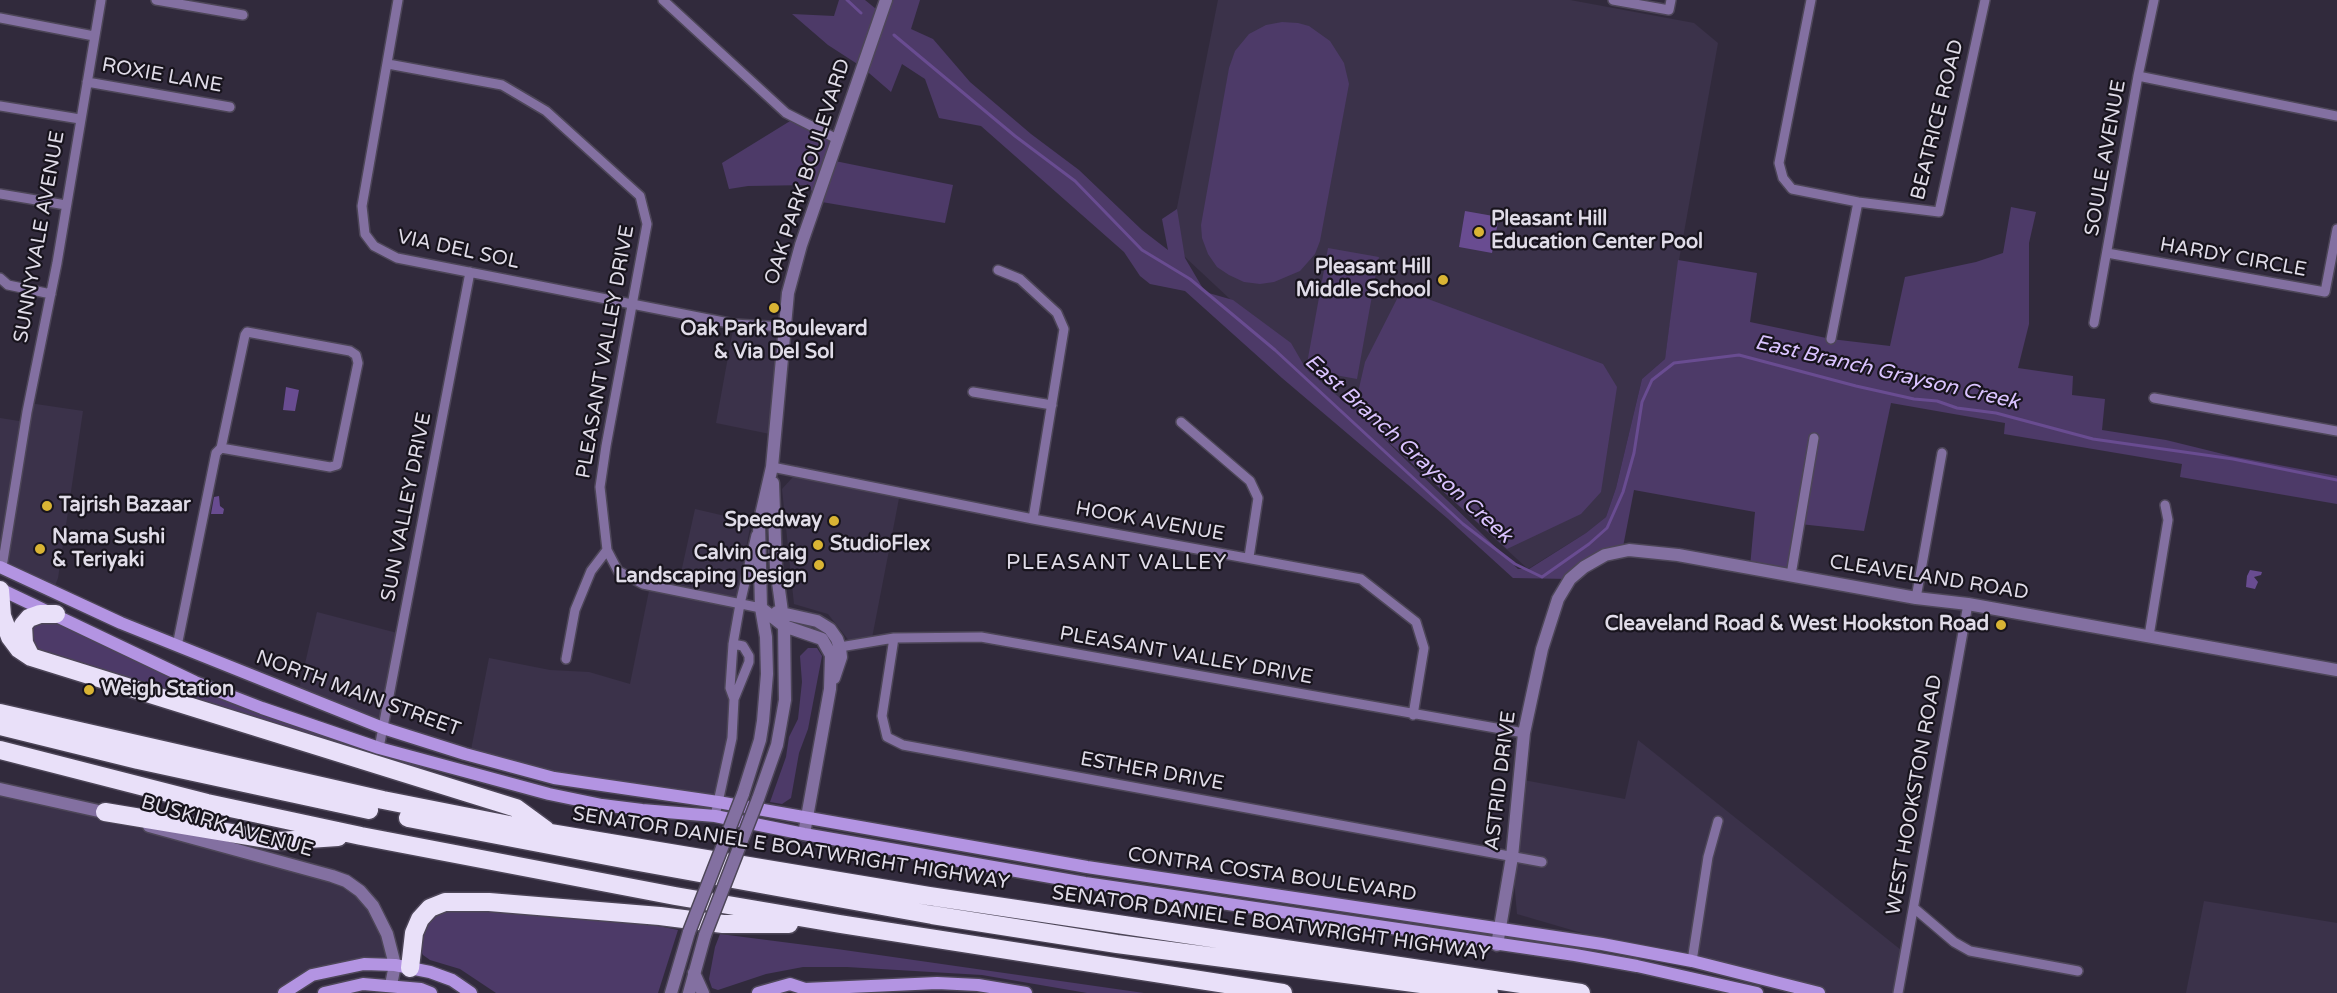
<!DOCTYPE html>
<style>
body{margin:0}
canvas{display:block;background:#312a3c}
</style>
<canvas width="2337" height="993"></canvas>
<script>
const context = document.querySelector('canvas').getContext('2d');
context.lineJoin = 'round';
function fillPath(path, color) { context.fillStyle = color; context.fill(path, 'evenodd'); }
const toPath = rows => new Path2D(rows.map(r => 'M' + r).join(''));
function trace(path, color, width, dash) { context.strokeStyle = color; context.lineWidth = width; context.lineCap = dash ? 'butt' : 'round'; context.setLineDash(dash || []); context.stroke(path); }
function write(font, color, halo, rows, align = 'center') {
  context.font = font + ' "Varela Round",sans-serif'; context.lineWidth = 4.5; context.setLineDash([]); context.textBaseline = 'middle'; context.strokeStyle = halo; context.fillStyle = color; for (const [text, x, y, turn = 0] of rows) {
    context.save(); context.translate(x, y); context.rotate((+turn || 0) * Math.PI / 180); context.textAlign = isNaN(turn) ? turn : align; if (halo) context.strokeText(text, 0, 0); context.fillText(text, 0, 0); context.restore();
  }
}
const built = toPath([
 [1218,0,1570,0,1694,23,1718,43,1679,260,1665,359,1642,379,1616,488,1606,517,1586,533,1528,569,1355,411,1306,370,1170,243],
 [734,324,784,327,775,435,716,423],
 [29,403,83,411,58,578,53,591,0,567,0,418,25,422],
 [796,465,901,488,872,638,850,642,828,614,794,604,782,489,793,477],
 [695,509,751,522,732,621,734,699,718,802,554,778,470,755,489,658,550,670,589,672,630,684,650,586,677,591],
 [317,612,401,634,383,728,298,694],
 [1638,740,1906,954,1898,993,1819,993,1647,952,1517,914,1512,857,1518,779,1625,799],
 [0,789,83,807,360,891,395,965,340,968,284,993,0,993],
 [2204,901,2337,923,2337,993,2186,993]
]);
const green = toPath([
 [839,0,865,0,881,13,885,0,920,0,911,29,933,39,970,82,1031,134,1079,170,1142,230,1168,250,1162,219,1177,209,1185,258,1205,292,1233,300,1291,343,1306,369,1328,248,1379,257,1357,379,1307,370,1354,410,1365,362,1398,297,1412,293,1603,364,1617,387,1601,492,1581,514,1507,549,1374,429,1518,569,1529,569,1586,533,1606,517,1616,488,1642,379,1665,359,1678,260,1757,273,1750,322,1831,339,1890,346,1905,277,1976,262,2003,253,2011,207,2036,212,2029,243,2029,324,2018,368,2073,376,2072,395,2105,399,2102,430,2166,440,2231,456,2337,476,2337,504,2180,477,2182,464,2004,434,2005,423,1891,403,1864,531,1800,524,1791,575,1750,567,1755,512,1634,490,1622,552,1570,579,1513,578,1447,518,1282,378,1185,291,1150,284,1140,276,1124,252,981,126,939,118,925,79,902,64,891,92,862,67,828,45,792,14,834,16],
 [1282,22,1298,23,1309,26,1330,41,1344,63,1349,84,1320,241,1315,254,1300,271,1274,282,1260,284,1244,282,1229,275,1217,267,1208,254,1202,238,1201,225,1229,68,1235,51,1249,34,1266,25],
 [795,118,837,139,830,160,953,185,945,223,816,201,809,185,748,186,729,189,722,163],
 [40,614,195,682,378,749,444,777,31,657,23,625],
 [808,648,817,648,822,656,808,729,799,753,791,798,782,804,770,802,786,757,789,737,798,719,802,682,800,656],
 [488,907,658,926,678,930,658,993,496,993,460,969,430,960,423,955,419,947,419,938,434,914,448,909],
 [720,934,837,949,1144,993,1087,993,982,975,847,967,803,967,766,974,718,990,712,988,709,979,715,947]
]);
const water = toPath([
 [1465,211,1499,217,1492,253,1459,247],
 [286,387,299,390,295,411,283,410],
 [219,496,220,506,224,509,223,514,211,514,214,497],
 [2250,570,2262,572,2261,575,2254,577,2258,582,2255,589,2246,587,2247,576]
]);
const stream = toPath([
 [847,0,861,13],
 [894,35,1015,136,1075,181,1142,250,1190,279,1275,350,1463,524,1515,564,1542,577,1589,544,1607,528,1623,492,1634,453,1642,402,1652,380,1674,363,1739,355,1856,386,1914,399,1937,401,1957,408,1996,413,2093,439,2233,459,2337,480]
]);
const minor = toPath([
 [156,0,243,15],
 [398,0,362,206,365,234,374,246,397,258,734,324,784,327],
 [663,0,786,113,837,139],
 [1613,0,1669,10,1671,0],
 [1811,0,1779,163,1783,178,1792,189,1858,202,1939,212,1985,0],
 [0,18,94,36],
 [388,64,502,85,546,111,640,196,647,224,606,446,600,487,607,550,618,571,643,584,761,608],
 [2138,76,2337,116],
 [87,82,230,107],
 [0,106,80,119],
 [0,194,66,205],
 [2107,253,2325,292,2337,229],
 [998,270,1020,279,1057,313,1064,329,1033,519],
 [0,278,8,285,51,294],
 [2094,323,2138,76,2154,0],
 [1831,339,1858,202],
 [973,392,1052,405],
 [2154,398,2337,431],
 [1181,422,1250,481,1258,498,1249,557],
 [772,467,1033,519,1361,579,1416,622,1424,648,1413,715],
 [2,567,27,412,57,263,101,0],
 [1791,575,1814,438],
 [1916,598,1942,453],
 [2149,636,2168,520,2165,505],
 [894,638,882,716,887,737,903,745,1542,862],
 [733,644,743,646,749,656,749,662,734,699],
 [177,646,216,453,221,448,330,467,337,465,358,363,356,355,350,351,247,332,245,335,221,448],
 [840,647,894,638,981,637,1524,733],
 [566,659,575,610,591,571,607,550],
 [379,748,470,272],
 [715,816,732,738,734,699,730,688,733,644,740,604,756,535],
 [1914,908,1954,942,1970,951,2078,971],
 [1692,961,1708,857,1718,821],
 [1898,993,1968,604]
]);
const tertiary = toPath([
 [761,608,784,626,822,639,831,655,830,689,804,834],
 [777,612,817,621,830,629,837,639,840,648,841,657,834,678],
 [0,789,112,814],
 [743,794,760,740,763,721,767,674,766,637,761,608,759,524,772,467,788,293,801,245,886,0],
 [758,799,777,745,785,700,784,626,776,568,773,483],
 [149,826,332,876,346,881,360,891,373,906,387,934,395,965,391,985],
 [1497,945,1512,857,1524,733,1542,649,1558,599,1570,579,1584,567,1605,555,1629,550,1678,555,1916,598,1968,604,2337,670],
 [694,973,703,993],
 [671,993,689,932],
 [689,993,705,935]
]);
const secondary = toPath([
 [0,567,121,623,383,728,465,754,554,778,718,802,1087,867,1602,944,1692,961,1819,993],
 [0,589,195,682,262,708,379,748,549,794,602,805,642,810,715,816,804,834,1085,883,1575,955,1637,966,1757,993],
 [284,993,312,975,364,964,395,965,430,972,452,980,471,993],
 [324,993,363,984,421,989,431,993],
 [758,993,790,984,805,989,937,983,978,985,1026,993]
]);
const motorway = toPath([
 [0,590,2,616,10,637,19,649,31,657,516,808,546,830],
 [30,655,24,643,23,625,29,618,40,614,56,614],
 [0,713,383,800,550,833,929,896,1581,993],
 [0,726,138,760,369,810],
 [0,750,207,803,361,836,675,896,840,924,1283,993],
 [105,812,279,841,338,837],
 [408,818,633,861,932,915,1117,944,1489,993],
 [410,968,414,933,420,919,430,908,445,902,489,902,660,916,723,924,789,924]
]);
const tertiaryBridge = toPath([
 [689,932,743,794],
 [705,935,758,799]
]);
const markers = [
 [1479,232,6,"#d9b434"],
 [1443,280,6,"#d9b434"],
 [774,308,6,"#d9b434"],
 [47,506,6,"#d9b434"],
 [834,521,6,"#d9b434"],
 [818,545,6,"#d9b434"],
 [40,549,6,"#d9b434"],
 [819,565,6,"#d9b434"],
 [2001,625,6,"#d9b434"],
 [89,690,6,"#d9b434"]
];
const streetNames = [
 ["ROXIE LANE",162,76,10],
 ["BEATRICE ROAD",1938,120,-76],
 ["SOULE AVENUE",2106,158,-80],
 ["OAK PARK BOULEVARD",808,172,-72],
 ["SUNNYVALE AVENUE",40,237,-80],
 ["VIA DEL SOL",458,250,12],
 ["HARDY CIRCLE",2233,258,10],
 ["PLEASANT VALLEY DRIVE",606,352,-80],
 ["SUN VALLEY DRIVE",407,507,-79],
 ["HOOK AVENUE",1150,522,10],
 ["CLEAVELAND ROAD",1929,578,9],
 ["PLEASANT VALLEY DRIVE",1186,656,10],
 ["NORTH MAIN STREET",358,694,20],
 ["ESTHER DRIVE",1152,772,10],
 ["ASTRID DRIVE",1501,781,-83],
 ["WEST HOOKSTON ROAD",1915,795,-80],
 ["BUSKIRK AVENUE",227,827,16],
 ["SENATOR DANIEL E BOATWRIGHT HIGHWAY",791,849,9],
 ["CONTRA COSTA BOULEVARD",1272,875,8],
 ["SENATOR DANIEL E BOATWRIGHT HIGHWAY",1271,924,8]
];
const poiNames = [
 ["Pleasant Hill",1491,220],
 ["Education Center Pool",1491,243],
 ["Pleasant Hill",1431,268,"right"],
 ["Middle School",1431,291,"right"],
 ["Oak Park Boulevard",774,330,"center"],
 ["& Via Del Sol",774,353,"center"],
 ["Tajrish Bazaar",59,506],
 ["Speedway",822,521,"right"],
 ["Nama Sushi",52,538],
 ["& Teriyaki",52,561],
 ["StudioFlex",830,545],
 ["Calvin Craig",807,554,"right"],
 ["Landscaping Design",807,577,"right"],
 ["Cleaveland Road & West Hookston Road",1989,625,"right"],
 ["Weigh Station",101,690]
];
const waterNames = [
 ["East Branch Grayson Creek",1887,373,13],
 ["East Branch Grayson Creek",1408,449,42]
];
const neighbourhoodNames = [
 ["PLEASANT VALLEY",1117,563]
];
fillPath(built, '#3b324a');
fillPath(green, '#4d3a68');
fillPath(water, '#694c91');
trace(stream, '#694c91', 3);
trace(minor, '#4d4658', 12);
trace(tertiary, '#4d4658', 15);
trace(secondary, '#4d4658', 15);
trace(motorway, '#4d4658', 21);
trace(minor, '#8370a1', 9);
trace(tertiary, '#8370a1', 12);
trace(secondary, '#b394e2', 12);
trace(motorway, '#e9e0f9', 18);
trace(tertiaryBridge, '#4d4658', 15, []);
trace(tertiaryBridge, '#8370a1', 12);
for (const [x, y, r, color] of markers) { const dot = new Path2D(); dot.arc(x, y, r, 0, 2 * Math.PI); context.fillStyle = color; context.fill(dot); trace(dot, '#18141d', 2); }
write('20px', '#e0dce8', '#18141d', streetNames);
write('bold 20px', '#e0dce8', '#18141d', poiNames, 'left');
write('italic 21px', '#dac3ff', '#18141d', waterNames);
context.letterSpacing = '1.5px';
write('21px', '#e0dce8', '#18141d', neighbourhoodNames);
context.letterSpacing = '0px';
</script>
